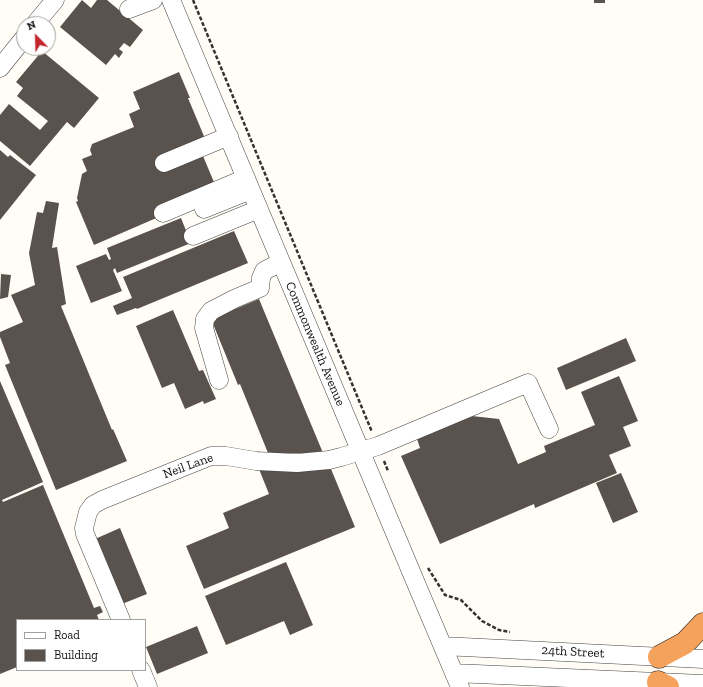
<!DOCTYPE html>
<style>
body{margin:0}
#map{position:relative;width:703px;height:687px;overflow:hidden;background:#fffdf5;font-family:"Zilla Slab",serif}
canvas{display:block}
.legend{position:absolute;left:16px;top:619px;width:130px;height:52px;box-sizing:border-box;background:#fff;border:1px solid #a0a0a0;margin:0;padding:5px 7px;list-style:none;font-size:12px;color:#111}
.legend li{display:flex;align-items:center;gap:8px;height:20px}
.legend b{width:20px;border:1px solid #a0a0a0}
.north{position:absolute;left:16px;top:16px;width:40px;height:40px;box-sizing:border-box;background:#fff;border:1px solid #a0a0a0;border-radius:50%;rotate:337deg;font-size:11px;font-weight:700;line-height:16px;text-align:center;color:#111}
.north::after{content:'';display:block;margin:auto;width:14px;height:18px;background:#c4262e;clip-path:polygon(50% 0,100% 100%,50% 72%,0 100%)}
</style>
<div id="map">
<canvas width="703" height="687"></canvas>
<ul class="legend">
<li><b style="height:5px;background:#fff"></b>Road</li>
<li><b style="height:11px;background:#5a524d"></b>Building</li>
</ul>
<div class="north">N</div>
</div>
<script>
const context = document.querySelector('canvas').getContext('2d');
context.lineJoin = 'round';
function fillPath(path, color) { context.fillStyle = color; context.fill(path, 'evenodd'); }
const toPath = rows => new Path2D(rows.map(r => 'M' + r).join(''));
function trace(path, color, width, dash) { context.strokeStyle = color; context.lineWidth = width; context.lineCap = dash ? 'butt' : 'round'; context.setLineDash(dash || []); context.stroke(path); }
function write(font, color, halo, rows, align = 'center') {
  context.font = font + ' "Zilla Slab",serif'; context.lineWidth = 4; context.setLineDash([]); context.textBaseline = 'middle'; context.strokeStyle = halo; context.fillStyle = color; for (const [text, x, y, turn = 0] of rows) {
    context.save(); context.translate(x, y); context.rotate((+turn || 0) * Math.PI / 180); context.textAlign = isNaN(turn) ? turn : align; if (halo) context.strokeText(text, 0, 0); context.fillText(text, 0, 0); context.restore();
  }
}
const building = toPath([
 [82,0,91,8,97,0,107,0,143,30,130,47,124,43,119,49,123,52,119,58,115,54,106,65,60,27],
 [594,0,605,0,605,3,594,3],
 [42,51,99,98,74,128,67,122,30,166,0,141,0,115,9,104,40,130,48,121,17,96,23,88,16,82],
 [179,72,190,98,188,98,206,141,203,156,216,187,161,216,94,245,76,202,78,201,77,198,82,174,87,171,82,159,92,155,90,150,92,144,134,127,129,114,140,109,133,92],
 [0,150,8,157,10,155,36,175,0,220],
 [46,201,59,203,52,248,57,247,66,304,61,306,112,430,113,429,127,461,56,490,5,365,10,363,0,337,0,332,23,322,11,295,35,285,29,253,37,212,43,213],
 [181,218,191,243,117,273,115,268,113,270,122,291,91,303,76,266,106,254,109,260,111,259,107,248],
 [234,231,248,263,137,309,136,308,117,315,113,306,132,298,123,277],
 [1,274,11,275,8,297,0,299],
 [259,299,323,453,268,453,240,384,238,385,211,319],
 [173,310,199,371,203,370,216,399,204,404,203,401,185,409,174,383,162,388,136,326],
 [626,338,636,361,566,390,557,368],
 [619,376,638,421,623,427,631,446,609,455,617,473,535,508,534,504,440,544,401,456,420,448,417,439,472,416,499,419,518,464,546,452,544,446,595,425,581,392],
 [0,381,43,482,2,500,3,502,43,485,94,608,100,606,103,612,97,615,99,620,17,620,17,667,0,674],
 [259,469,331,469,355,527,204,589,186,546,229,528,223,513,269,494],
 [621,473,638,512,613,523,596,483],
 [120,528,147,594,122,604,95,539],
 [286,562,313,625,290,635,284,621,226,645,205,596],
 [197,626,208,653,157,674,146,647]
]);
const path = toPath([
 [193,0,372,432],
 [384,461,388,471],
 [428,568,445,595,461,600,482,621,499,630,510,632]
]);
const minor = toPath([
 [171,0,418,588,460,687],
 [129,9,153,0],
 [35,24,55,0],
 [0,68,24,38],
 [164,163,229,136],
 [204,209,251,190],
 [163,213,246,178],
 [193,236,259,209],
 [219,380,204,328,205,319,211,311,234,299,260,288,261,278,264,271,281,262],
 [121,620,85,534,84,528,88,512,93,505,102,500,211,456,226,456,256,461,297,463,329,460,341,457,378,446,528,383,549,429],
 [443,646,703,659],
 [141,670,148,687],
 [454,673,703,684]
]);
const highway = toPath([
 [659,657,685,643,703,624],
 [658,682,668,687]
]);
const streetNames = [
 ["Commonwealth Avenue",315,344,67],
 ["Neil Lane",188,466,-20],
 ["24th Street",573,652,3]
];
fillPath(building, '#5a524d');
trace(minor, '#444', 19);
trace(highway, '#222', 23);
trace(path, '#333', 2.5, [4, 2]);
trace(minor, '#fff', 18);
trace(highway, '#f5a25d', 22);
write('13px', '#111', '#fff', streetNames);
</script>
